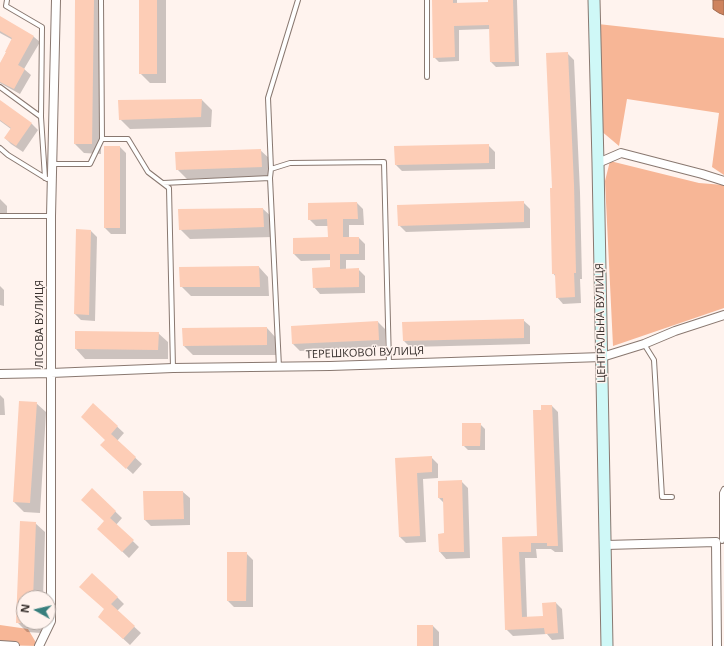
<!DOCTYPE html>
<meta charset="utf-8">
<style>
body{margin:0}
#map{position:relative;width:724px;height:646px;overflow:hidden;background:#fff3ee;font-family:"Open Sans",sans-serif}
canvas{display:block}
.north{position:absolute;left:16px;top:590px;width:40px;height:40px;box-sizing:border-box;background:#fff3ee;border:1px solid #afa5a0;border-radius:50%;rotate:278deg;font-size:11px;font-weight:700;line-height:16px;text-align:center;color:#362f2c}
.north::after{content:'';display:block;margin:auto;width:14px;height:18px;background:#377f7d;clip-path:polygon(50% 0,100% 100%,50% 72%,0 100%)}
</style>
<div id="map">
<canvas width="724" height="646"></canvas>
<div class="north">N</div>
</div>
<script>
const context = document.querySelector('canvas').getContext('2d');
context.lineJoin = 'round';
function fillPath(path, color) { context.fillStyle = color; context.fill(path, 'evenodd'); }
const toPath = rows => new Path2D(rows.map(r => 'M' + r).join(''));
function trace(path, color, width, dash) { context.strokeStyle = color; context.lineWidth = width; context.lineCap = dash ? 'butt' : 'round'; context.setLineDash(dash || []); context.stroke(path); }
function write(font, color, halo, rows, align = 'center') {
  context.font = font + ' "Open Sans",sans-serif'; context.lineWidth = 3; context.setLineDash([]); context.textBaseline = 'middle'; context.strokeStyle = halo; context.fillStyle = color; for (const [text, x, y, turn = 0] of rows) {
    context.save(); context.translate(x, y); context.rotate((+turn || 0) * Math.PI / 180); context.textAlign = isNaN(turn) ? turn : align; if (halo) context.strokeText(text, 0, 0); context.fillText(text, 0, 0); context.restore();
  }
}
const green = toPath([
 [598,24,724,38,724,175,712,167,719,113,627,99,619,146,600,130],
 [610,161,699,183,724,185,724,308,613,346,605,181],
 [0,625,28,629,38,646,0,645]
]);
const water = toPath([
 [713,0,724,0,724,15,719,13,713,9,713,0]
]);
const shadow = toPath([
 [76,0,103,0,101,154,84,153,75,144],
 [140,0,166,0,166,83,150,83,140,73],
 [433,0,457,0,457,3,489,3,489,0,517,0,519,66,496,67,491,62,490,29,459,30,459,61,439,62,434,57],
 [0,17,34,37,40,42,24,69,31,75,20,94,0,83,0,64,13,40,0,33],
 [567,53,574,60,580,192,582,279,580,279,581,303,563,304,557,297,556,277,553,273,553,189],
 [202,100,212,110,211,127,130,129,120,119],
 [0,101,32,124,38,130,23,152,11,144,5,138,11,129,0,121],
 [488,145,495,152,495,169,402,171,396,165],
 [120,147,126,153,126,234,111,234,105,228],
 [260,150,270,159,271,176,187,179,177,169],
 [0,199,7,206,7,219,0,219],
 [523,202,530,209,530,228,406,232,399,225],
 [357,203,363,209,364,225,349,225,349,238,359,238,365,244,365,260,346,260,346,270,358,269,365,276,365,293,320,294,314,287,331,268,331,260,301,261,294,254,294,239,329,238,328,226,316,226,309,219],
 [263,209,273,218,274,237,190,239,180,229],
 [91,231,97,237,95,321,81,320,75,314],
 [259,267,268,277,269,296,191,296,181,286],
 [0,286,4,290,4,306,0,305],
 [523,320,530,326,530,344,410,347,404,341],
 [378,322,385,329,385,346,300,351,293,344,293,327],
 [267,328,276,338,277,355,193,355,184,346],
 [158,333,168,342,168,359,85,359,76,349],
 [0,395,4,399,5,415,0,415],
 [36,403,46,412,40,513,24,512,14,502],
 [94,405,124,433,117,441,142,464,133,474,108,451,106,440],
 [552,406,558,412,563,552,555,552,551,549,536,549,537,558,525,558,527,617,545,617,556,603,562,609,564,639,552,640,547,634,513,636,506,629,503,538,538,537,542,411],
 [480,424,485,429,485,450,468,450,463,445],
 [431,457,438,464,438,478,423,479,426,542,406,543,400,537,396,459],
 [461,481,468,488,470,558,446,559,440,552,439,535,445,534,444,503,439,498,439,482],
 [92,489,122,518,116,525,139,547,129,558,105,535,105,521],
 [144,492,183,492,190,498,190,525,151,526,144,519],
 [35,523,45,532,43,598,24,598,24,622,42,622,41,633,27,632,17,622],
 [246,553,253,560,253,607,234,607,228,601],
 [81,587,117,597,124,604,117,611,141,633,130,645,106,623,106,610],
 [433,626,439,632,439,646,418,646]
]);
const building = toPath([
 [75,0,94,0,92,144,74,144],
 [139,0,157,0,157,74,139,74],
 [432,0,453,0,453,3,488,2,488,0,513,0,515,62,490,62,489,25,454,26,455,57,433,58],
 [0,16,34,36,18,65,25,69,14,89,0,82,0,63,6,52,5,52,12,38,0,31],
 [568,52,574,185,576,273,574,273,575,297,556,298,555,274,552,274,550,188,552,188,546,53],
 [202,99,201,117,119,120,118,100],
 [0,100,32,123,16,146,4,138,11,128,0,120],
 [489,144,489,163,395,165,394,146],
 [104,146,120,146,120,228,104,228],
 [261,149,262,167,176,170,175,152],
 [524,201,524,222,398,226,397,205],
 [357,202,358,219,343,219,343,237,359,237,359,254,340,254,340,269,359,268,359,287,313,288,312,268,330,267,330,254,293,254,293,238,328,237,327,219,308,220,308,203],
 [263,208,264,227,179,230,178,209],
 [76,229,91,230,89,315,74,314],
 [259,266,260,287,180,287,179,267],
 [524,319,524,338,403,341,402,322],
 [378,321,379,340,292,344,291,326],
 [267,327,267,345,183,346,182,328],
 [75,331,159,332,158,350,75,349],
 [19,401,37,402,30,503,13,502],
 [93,403,118,426,111,434,136,457,126,469,100,445,105,440,81,417],
 [541,405,552,405,558,546,547,546,547,543,531,543,531,552,519,552,522,617,543,616,542,603,556,602,558,633,545,634,544,628,505,630,502,537,537,536,533,410,541,410],
 [462,423,481,423,480,446,462,446],
 [432,456,432,472,417,473,420,536,399,537,395,458],
 [462,480,464,552,439,552,438,534,444,533,443,498,438,498,438,481],
 [92,488,116,511,110,518,134,540,122,552,97,529,104,521,81,500],
 [143,491,183,491,184,519,144,520],
 [20,521,36,522,33,598,24,598,24,623,16,623],
 [227,552,247,552,246,601,227,601],
 [92,573,118,597,111,604,135,626,123,639,98,617,104,609,79,587],
 [417,625,433,625,433,646,417,646]
]);
const lane = toPath([
 [7,0,6,6,42,27,41,117],
 [101,0,102,139],
 [427,0,427,77],
 [0,87,41,117,45,178],
 [0,148,8,155,47,179],
 [53,164,90,164,102,139,128,139,148,172,169,188,173,368],
 [271,169,268,98,298,0],
 [163,183,270,178],
 [0,216,51,216],
 [644,344,654,360,662,497,672,497],
 [279,367,270,178,271,169,290,163,384,162,389,364],
 [722,541,722,493,724,489]
]);
const street = toPath([
 [598,163,621,153,702,174,724,181],
 [0,374,51,373,173,368,330,366,602,357,644,344,675,331,724,315],
 [606,545,716,542,717,646],
 [0,645,15,646],
 [39,646,51,621,51,216,56,0]
]);
const secondary = toPath([
 [594,0,598,163,607,646]
]);
const streetNames = [
 ["ЦЕНТРАЛЬНА ВУЛИЦЯ",601,323,-91],
 ["ЛІСОВА ВУЛИЦЯ",40,324,-90],
 ["ТЕРЕШКОВОЇ ВУЛИЦЯ",365,353,-2]
];
fillPath(green, '#f7b696');
fillPath(water, '#ce835e');
trace(water, '#a06a4f', 1);
fillPath(shadow, '#0003');
fillPath(building, '#fdcdb6');
trace(lane, '#897870', 6);
trace(street, '#897870', 10);
trace(secondary, '#897870', 13);
trace(lane, '#fff', 4);
trace(street, '#fff', 8);
trace(secondary, '#cff8f7', 11);
write('11px', '#362f2c', '#fff3ee', streetNames);
</script>
